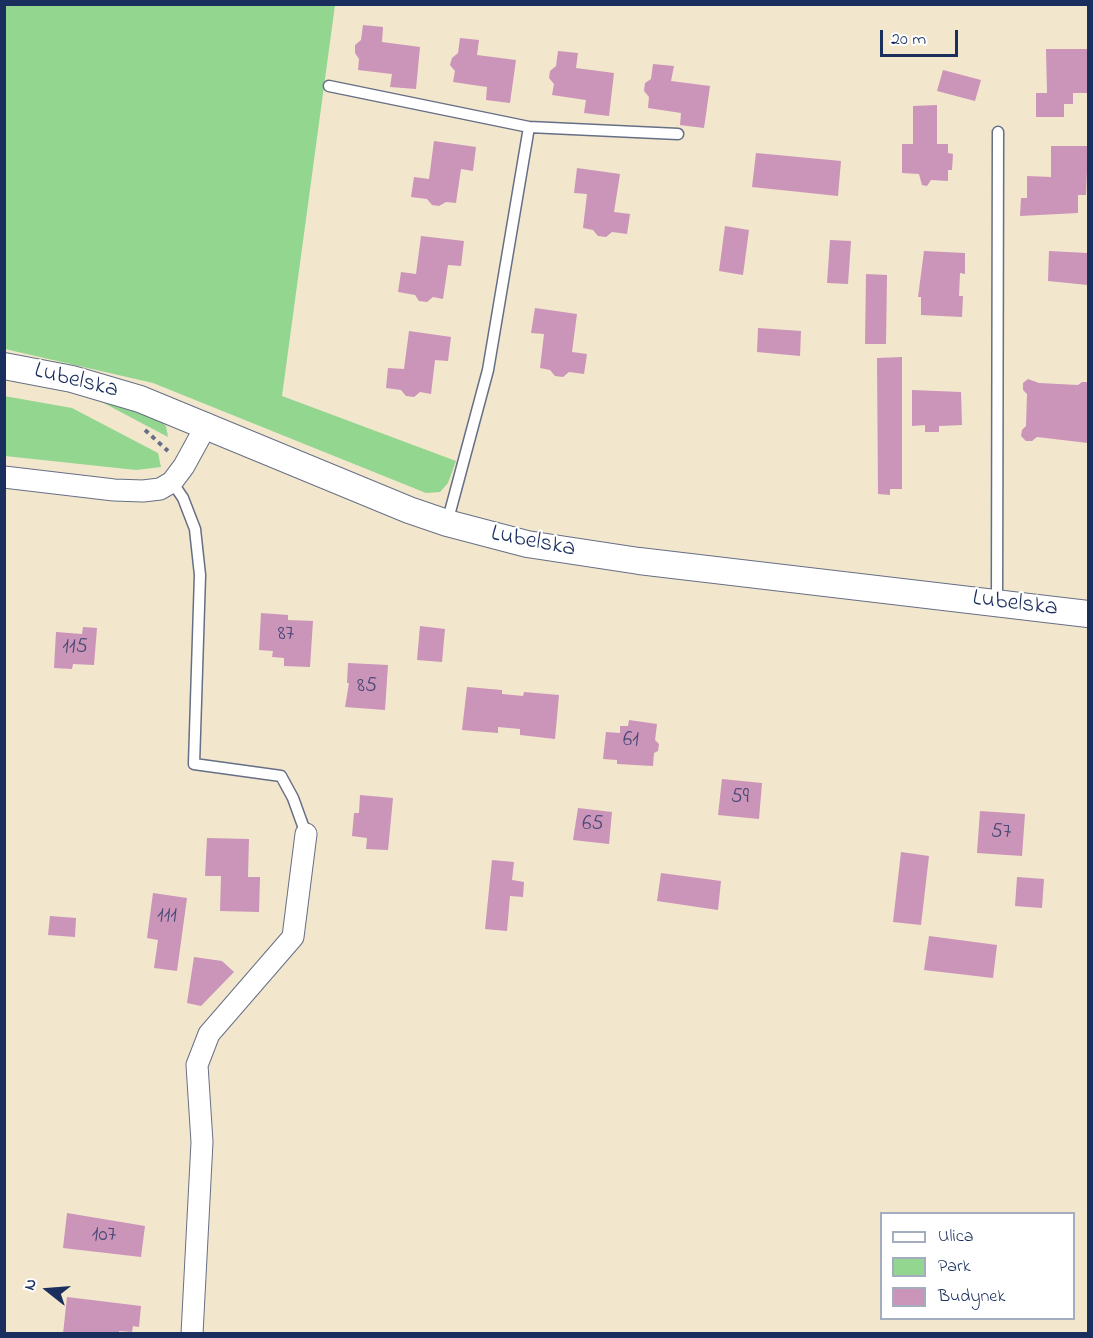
<!DOCTYPE html>
<style>
body{margin:0}
#map{position:relative;width:1093px;height:1338px;overflow:hidden;background:#f2e6cd;font-family:"Indie Flower",sans-serif}
canvas{display:block}
.frame{position:absolute;inset:0;border:6px solid #1b2f5e;pointer-events:none}
.legend{position:absolute;left:880px;top:1212px;width:195px;height:108px;box-sizing:border-box;background:#fff;border:2px solid #a4acbf;margin:0;padding:8px 10px;list-style:none;font-size:18px;color:#1b2f5e}
.legend li{display:flex;align-items:center;gap:12px;height:30px}
.legend b{width:30px;border:2px solid #a4acbf}
.north{position:absolute;left:18px;top:1260px;width:60px;height:60px;-webkit-text-stroke:4px #fff;paint-order:stroke;rotate:287deg;font-size:16px;font-weight:700;line-height:24px;text-align:center;color:#1b2f5e}
.north::after{content:'';display:block;margin:auto;width:21px;height:27px;background:#1b2f5e;clip-path:polygon(50% 0,100% 100%,50% 72%,0 100%)}
.scale{position:absolute;left:880px;top:30px;width:78px;height:27px;box-sizing:border-box;border:3px solid #1b2f5e;border-top:0;padding-left:8px;font-size:18px;line-height:21px;white-space:nowrap;color:#1b2f5e;-webkit-text-stroke:4px #fff;paint-order:stroke}
</style>
<div id="map">
<canvas width="1093" height="1338"></canvas>
<div class="frame"></div>
<ul class="legend">
<li><b style="height:8px;background:#fff"></b>Ulica</li>
<li><b style="height:16px;background:#92d68f"></b>Park</li>
<li><b style="height:16px;background:#cb94b9"></b>Budynek</li>
</ul>
<div class="north">N</div>
<div class="scale">20 m</div>
</div>
<script>
const context = document.querySelector('canvas').getContext('2d');
context.lineJoin = 'round';
function fillPath(path, color) { context.fillStyle = color; context.fill(path, 'evenodd'); }
const toPath = rows => new Path2D(rows.map(r => 'M' + r).join(''));
function trace(path, color, width, dash) { context.strokeStyle = color; context.lineWidth = width; context.lineCap = dash ? 'butt' : 'round'; context.setLineDash(dash || []); context.stroke(path); }
function write(font, color, halo, rows, align = 'center') {
  context.font = font + ' "Indie Flower",sans-serif'; context.lineWidth = 4.5; context.setLineDash([]); context.textBaseline = 'middle'; context.strokeStyle = halo; context.fillStyle = color; for (const [text, x, y, turn = 0] of rows) {
    context.save(); context.translate(x, y); context.rotate((+turn || 0) * Math.PI / 180); context.textAlign = isNaN(turn) ? turn : align; if (halo) context.strokeText(text, 0, 0); context.fillText(text, 0, 0); context.restore();
  }
}
const green = toPath([
 [5,5,335,5,282,396,456,461,448,483,440,492,426,493,153,383,5,349],
 [4,396,72,408,158,453,161,467,136,470,5,456],
 [96,399,158,418,166,426,168,437]
]);
const building = toPath([
 [363,25,383,27,382,42,420,47,416,89,390,87,392,74,358,70,359,59,355,53,355,45,361,40],
 [460,38,479,40,477,55,516,60,510,103,486,100,487,87,453,82,455,71,450,65,452,58,458,53],
 [1046,49,1088,49,1088,93,1073,93,1073,104,1064,104,1064,117,1036,117,1036,93,1047,93],
 [558,51,578,53,576,68,614,73,609,116,584,113,586,100,552,95,554,84,549,78,550,71,556,66],
 [653,64,674,66,671,81,710,86,704,128,680,125,681,113,648,108,649,97,644,91,645,83,651,79],
 [943,70,981,80,975,101,937,91],
 [937,105,937,144,948,144,948,153,953,154,952,170,948,170,948,181,931,180,927,186,922,185,919,174,902,173,902,144,913,144,913,106],
 [434,141,476,147,473,171,461,169,456,203,446,202,439,206,432,205,427,199,411,197,414,177,429,179],
 [1051,146,1088,146,1086,195,1078,195,1078,213,1020,216,1021,198,1027,198,1027,176,1051,177],
 [756,153,841,161,838,196,752,187],
 [577,168,620,174,614,212,630,214,627,234,612,232,606,237,598,236,593,230,583,228,587,194,574,193],
 [725,226,749,230,743,275,719,271],
 [421,236,464,241,461,266,448,265,443,299,433,297,427,302,419,301,415,295,398,292,401,272,416,274],
 [830,240,851,241,848,284,827,283],
 [924,251,965,253,965,274,960,273,959,296,963,296,962,317,921,315,921,297,918,297],
 [1049,251,1088,253,1088,285,1048,281],
 [866,274,887,275,886,344,865,344],
 [535,308,577,314,572,352,587,354,584,374,569,372,563,377,555,376,550,370,540,368,544,334,531,333],
 [758,328,801,331,800,356,757,352],
 [409,331,451,337,448,361,435,360,431,394,420,392,414,397,406,396,401,390,386,388,388,368,404,369],
 [902,357,902,489,890,489,890,495,878,494,877,358],
 [1028,379,1039,383,1078,385,1082,382,1088,382,1088,443,1037,437,1032,441,1026,441,1021,436,1022,430,1026,426,1027,394,1023,390,1023,383],
 [912,390,961,392,962,425,939,426,939,432,925,432,925,425,912,426],
 [261,613,288,615,288,620,313,621,310,667,284,666,284,658,272,657,273,651,259,650],
 [420,626,445,629,442,662,417,660],
 [83,627,97,628,94,665,73,664,72,669,54,668,56,632,82,634],
 [348,663,388,665,385,710,345,707,349,683,347,683],
 [467,687,502,690,502,694,523,696,524,692,559,695,555,739,520,735,520,729,498,727,498,733,462,730],
 [629,720,657,724,655,740,659,744,658,751,654,753,653,766,617,764,617,760,603,759,606,732,620,733,620,726,628,726],
 [722,779,762,783,759,819,718,815],
 [360,795,393,798,388,850,366,849,367,838,352,836,354,813,359,813],
 [578,808,612,812,609,844,573,840],
 [980,811,1025,814,1022,856,977,853],
 [207,838,249,839,248,877,260,877,259,912,220,911,221,876,205,876],
 [901,852,929,856,921,925,893,922],
 [492,860,514,862,512,880,524,882,523,897,510,896,507,931,485,929],
 [661,873,721,881,718,910,657,901],
 [1017,877,1044,879,1042,908,1015,906],
 [153,893,187,898,177,971,154,968,158,940,147,938],
 [50,916,76,918,75,937,48,935],
 [929,936,997,945,993,978,924,970],
 [194,957,222,961,234,972,201,1006,187,1003],
 [67,1213,145,1226,141,1257,63,1248],
 [67,1297,141,1306,139,1327,133,1326,132,1332,119,1331,119,1334,63,1334]
]);
const path = toPath([
 [145,430,168,451]
]);
const service = toPath([
 [329,86,529,127,678,134],
 [172,482,183,498,195,529,200,575,194,764,281,776,293,798,306,834],
 [447,523,488,370,529,127],
 [997,603,998,132]
]);
const minor = toPath([
 [4,477,114,490,143,491,160,489,172,482,184,466,207,424],
 [192,1334,202,1142,197,1065,209,1034,293,937,306,834]
]);
const tertiary = toPath([
 [4,366,72,379,140,399,409,510,447,523,527,544,639,561,1088,614]
]);
const numberNames = [
 ["87",286,636],
 ["115",75,649],
 ["85",367,688],
 ["61",631,742],
 ["59",740,799],
 ["65",593,826],
 ["57",1001,834],
 ["111",167,918],
 ["107",104,1237]
];
const streetNames = [
 ["Lubelska",76,382,14],
 ["Lubelska",533,543,11],
 ["Lubelska",1015,605,7]
];
fillPath(green, '#92d68f');
fillPath(building, '#cb94b9');
trace(service, '#666f85', 13);
trace(minor, '#666f85', 23);
trace(tertiary, '#666f85', 28);
trace(path, '#666f85', 4, [4.5, 4.5]);
trace(service, '#fff', 10);
trace(minor, '#fff', 21);
trace(tertiary, '#fff', 26);
write('21px', '#474875', null, numberNames);
write('24px', '#1b2f5e', '#fff', streetNames);
</script>
